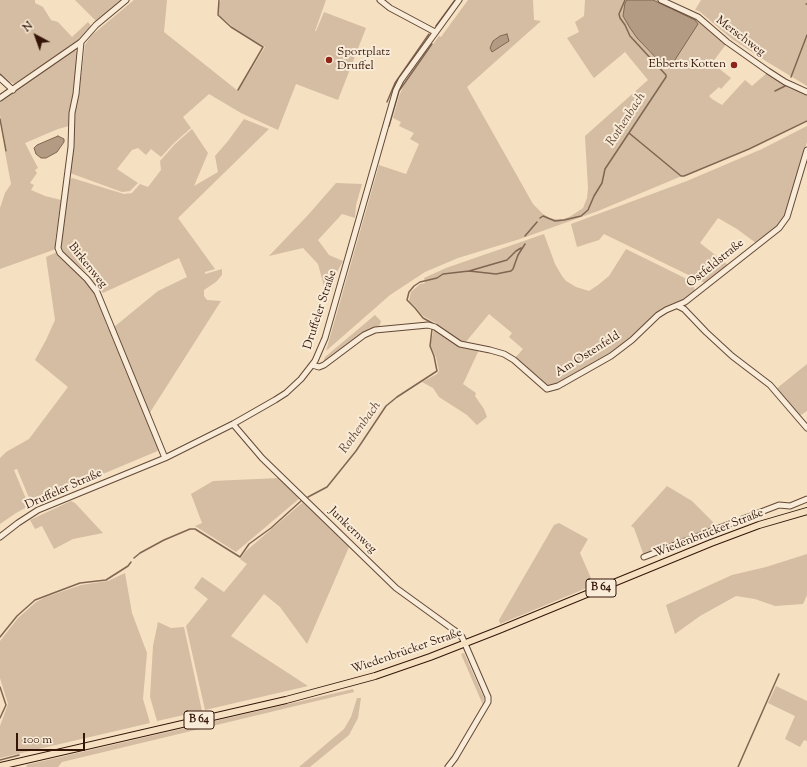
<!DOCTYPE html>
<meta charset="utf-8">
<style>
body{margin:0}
#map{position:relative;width:807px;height:767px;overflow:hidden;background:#f5e0c2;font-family:"Sorts Mill Goudy",serif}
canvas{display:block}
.north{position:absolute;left:16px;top:16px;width:40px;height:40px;-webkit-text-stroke:3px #f8ebd7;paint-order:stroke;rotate:319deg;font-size:11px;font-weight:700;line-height:16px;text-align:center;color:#341508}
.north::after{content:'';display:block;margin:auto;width:14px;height:18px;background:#341508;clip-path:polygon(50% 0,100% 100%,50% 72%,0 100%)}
.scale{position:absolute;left:16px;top:733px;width:69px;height:18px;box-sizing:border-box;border:2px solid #341508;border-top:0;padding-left:5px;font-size:12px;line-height:14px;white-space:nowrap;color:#341508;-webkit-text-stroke:3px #f8ebd7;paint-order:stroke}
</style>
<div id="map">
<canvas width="807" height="767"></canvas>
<div class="north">N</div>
<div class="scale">100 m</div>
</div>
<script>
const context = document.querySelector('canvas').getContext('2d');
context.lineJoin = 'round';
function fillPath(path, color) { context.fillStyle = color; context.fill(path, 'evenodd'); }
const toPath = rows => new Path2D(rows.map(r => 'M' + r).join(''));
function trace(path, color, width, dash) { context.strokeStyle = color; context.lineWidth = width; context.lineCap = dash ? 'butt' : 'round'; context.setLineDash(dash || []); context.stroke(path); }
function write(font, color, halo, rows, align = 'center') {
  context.font = font + ' "Sorts Mill Goudy",serif'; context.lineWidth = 4; context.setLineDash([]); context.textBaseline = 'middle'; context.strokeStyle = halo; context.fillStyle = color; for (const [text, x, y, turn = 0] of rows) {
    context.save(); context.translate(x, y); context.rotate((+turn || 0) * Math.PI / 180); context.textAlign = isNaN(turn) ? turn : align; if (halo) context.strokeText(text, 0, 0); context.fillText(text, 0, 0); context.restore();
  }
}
const green = toPath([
 [0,0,35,0,35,3,43,7,51,20,58,22,72,37,88,22,91,26,82,37,15,84,10,82,0,73],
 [75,0,123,0,97,22],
 [134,0,167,0,164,32,238,91,265,47,233,27,219,15,219,3,221,0,326,0,315,31,316,31,324,12,366,28,338,100,296,84,278,130,241,113,209,94,183,117,191,128,174,143,161,157,151,149,146,155,138,148,132,150,117,169,138,183,130,191,122,192,70,173,73,149,74,113,79,95,85,45,92,35],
 [468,0,533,0,534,20,541,21,467,87,533,204,543,214,550,218,555,219,564,219,571,216,583,208,587,198,588,188,585,136,648,80,625,52,594,78,591,74,567,38,579,32,575,22,584,16,585,0,627,0,625,3,623,16,637,38,661,63,662,5,653,0,658,0,698,19,727,43,712,63,731,78,721,89,719,87,709,96,712,99,722,105,745,80,752,86,768,72,787,85,775,91,788,85,807,94,807,120,749,148,598,211,520,239,458,258,425,272,390,295,326,351,379,165,406,174,419,144,410,139,414,133,399,126,401,122,393,118,399,96,405,83,439,36,441,37],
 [701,0,807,0,807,86,769,63,732,39,699,11,695,10],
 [75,50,78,53,75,94,69,126,58,129,25,143,38,168,35,170,37,173,30,183,34,185,31,190,45,196,61,200,55,242,56,249,0,269,0,208,5,193,11,184,5,152,7,152,0,115,0,101],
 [244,119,269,129,178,218,215,269,205,272,205,274,222,269,222,275,216,282,204,290,204,296,207,300,221,301,149,414,114,327,158,291,187,277,179,258,103,293,90,275,62,253,60,249,69,180,72,178,124,194,132,193,140,184,148,187,161,170,160,161,175,144,192,129,208,153,194,186,218,172,215,156,228,141],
 [807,126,807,142,784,218,777,226,756,243,737,229,718,218,700,243,728,265,705,283,604,234,599,240,577,247,571,224,687,181,762,149],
 [336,183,362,184,356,205,355,218,342,214,318,240,329,255,343,261,336,274,332,291,325,290,318,264,303,248,269,256,308,215],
 [544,234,555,264,562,276,566,281,576,287,589,291,598,285,609,276,626,249,695,283,694,288,695,291,684,300,662,308,630,338,604,358,557,384,548,386,514,359,523,349,509,337,512,333,489,314,465,343,460,342,436,325,436,323,432,321,423,316,415,306,409,301,411,292,420,284,425,283,424,278,446,268],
 [57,252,85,280,96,293,107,326,111,330,160,450,67,489,32,505,17,469,14,470,29,506,16,513,0,524,0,458,6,452,29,439,68,387,35,360,46,340,55,320,46,257],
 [375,315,381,321,379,327,323,363,323,362,325,357],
 [434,329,451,341,479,350,463,384,476,393,475,396,484,409,487,417,477,425,467,415,439,397,433,388,422,382,437,374,439,371,436,357,430,345],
 [807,364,807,411,801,415,799,415,776,389],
 [279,478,300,498,236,552,195,526,202,523,191,494,213,481],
 [667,486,692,501,717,526,644,556,634,528,631,526],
 [71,501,75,503,103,533,73,539,54,549,42,526,35,529,30,520],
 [303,502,349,547,307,644,280,607,264,594,231,636,308,686,205,710,186,626,208,599,194,588,202,577,224,592,247,564,240,559,246,551],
 [559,523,588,539,580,553,594,585,500,624,499,620,554,525],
 [807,554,807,595,803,604,775,606,755,599,736,596,700,616,675,634,666,605,732,575,766,567],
 [125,573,132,613,147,653,143,699,150,723,0,758,0,726,8,704,0,678,0,641,18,618,36,602,46,597,81,585,108,581],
 [158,622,171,628,184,627,202,711,157,721,150,697,153,646],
 [464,653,484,698,483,705,461,654],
 [776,686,807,701,807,741,804,740,800,747,785,739,795,716,768,703],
 [353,689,354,692,62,762,58,767,27,767,26,765],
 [357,698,361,698,358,718,349,735,310,767,299,767,344,729,351,717]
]);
const water = toPath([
 [627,0,653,0,695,20,698,24,671,66,661,63,637,38,630,28,623,16,625,3,627,0],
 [507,34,509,41,492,52,490,48,493,41,500,36,507,34],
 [58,136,64,139,64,142,57,152,46,158,41,158,36,154,34,148,37,145,58,136]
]);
const stream = toPath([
 [219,0,218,15,231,27,263,47,238,90],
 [806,4,807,4],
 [436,26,455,0],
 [0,74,9,83],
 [791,77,807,35],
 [775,91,787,85],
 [0,95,8,89],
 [387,102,395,83,429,34],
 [0,119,6,151],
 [389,126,399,91,432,44],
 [629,133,681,176,684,176,749,149,807,121],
 [540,218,543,216,555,221,564,220,581,216,588,210,594,196,602,183,605,169,666,77,666,75,630,36,625,25,620,18,619,14,625,0],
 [525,236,537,222],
 [469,271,507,260,516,251,521,248],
 [434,324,423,318,415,308,407,300,409,292,414,286,420,282,437,278,443,274,469,271,496,274,511,271,513,269,518,255,525,244],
 [308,497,327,487,356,451,386,406,397,397,437,371,434,356,430,346,432,329],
 [134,558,140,553,164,540,190,529,195,529,240,557,249,544,271,528,301,501],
 [0,637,17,616,35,600,80,583,106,580,128,566,131,562],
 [0,687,6,705,0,718],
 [0,760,19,755],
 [738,767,779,674]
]);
const minor = toPath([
 [380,0,390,8,435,32],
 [661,0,698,17,727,42,768,71,785,82,807,92],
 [81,42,76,94,72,113,71,147,58,248,60,253,87,279,97,292,165,458],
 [0,78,13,90],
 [0,98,81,42,96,25,126,0],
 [678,306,684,309,706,332,732,356,770,385,807,428],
 [312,365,319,367,324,365,364,335,375,330,428,325,435,327,460,344,490,350,504,354,514,360,547,389,558,386,611,356,632,340,658,315,666,310,685,302,779,228,787,217,807,150],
 [233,424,262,458,396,588,454,630,462,637,488,697,488,702,455,758,448,767],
 [0,537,18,523,38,510,165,458,233,424,275,400,286,393,301,379,315,361,325,338,396,90,401,80,459,0],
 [644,557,779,505,790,506,807,499]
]);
const major = toPath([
 [0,766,286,700,375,676,430,657,499,630,711,543,759,525,807,511]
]);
const markers = [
 [329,60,4,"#8f2418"],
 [734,65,4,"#8f2418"]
];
const shields = [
 [601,588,30],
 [199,720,30]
];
const shieldNames = [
 ["B 64",601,588],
 ["B 64",199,720]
];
const streetNames = [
 ["Merschweg",740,37,37],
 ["Ostfeldstraße",716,264,-39],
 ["Birkenweg",87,266,51],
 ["Druffeler Straße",321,310,-72],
 ["Am Ostenfeld",588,355,-32],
 ["Druffeler Straße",64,490,-24],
 ["Junkernweg",352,531,44],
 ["Wiedenbrücker Straße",709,534,-21],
 ["Wiedenbrücker Straße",407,652,-19]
];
const poiNames = [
 ["Sportplatz",337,53],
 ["Druffel",337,67],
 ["Ebberts Kotten",726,65,"right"]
];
const waterNames = [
 ["Rothenbach",627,120,-57],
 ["Rothenbach",361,428,-54]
];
fillPath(green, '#d4bda2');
fillPath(water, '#b39b83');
trace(water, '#806552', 1);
trace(stream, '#806552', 1.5);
trace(minor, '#644836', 7);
trace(major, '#341508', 8);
trace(minor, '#f8ebd7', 5);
trace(major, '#f5e0c2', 6);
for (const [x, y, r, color] of markers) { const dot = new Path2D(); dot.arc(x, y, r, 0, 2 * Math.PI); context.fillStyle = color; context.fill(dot); trace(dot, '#f8ebd7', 1.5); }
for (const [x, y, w] of shields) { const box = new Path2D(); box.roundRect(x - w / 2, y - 9, w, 18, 3); context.fillStyle = '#f8ebd7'; context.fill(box); trace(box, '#341508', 1); }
write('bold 11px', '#341508', null, shieldNames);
write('12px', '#341508', '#f8ebd7', streetNames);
write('12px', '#341508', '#f8ebd7', poiNames, 'left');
write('italic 13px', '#674b39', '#f8ebd7', waterNames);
</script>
